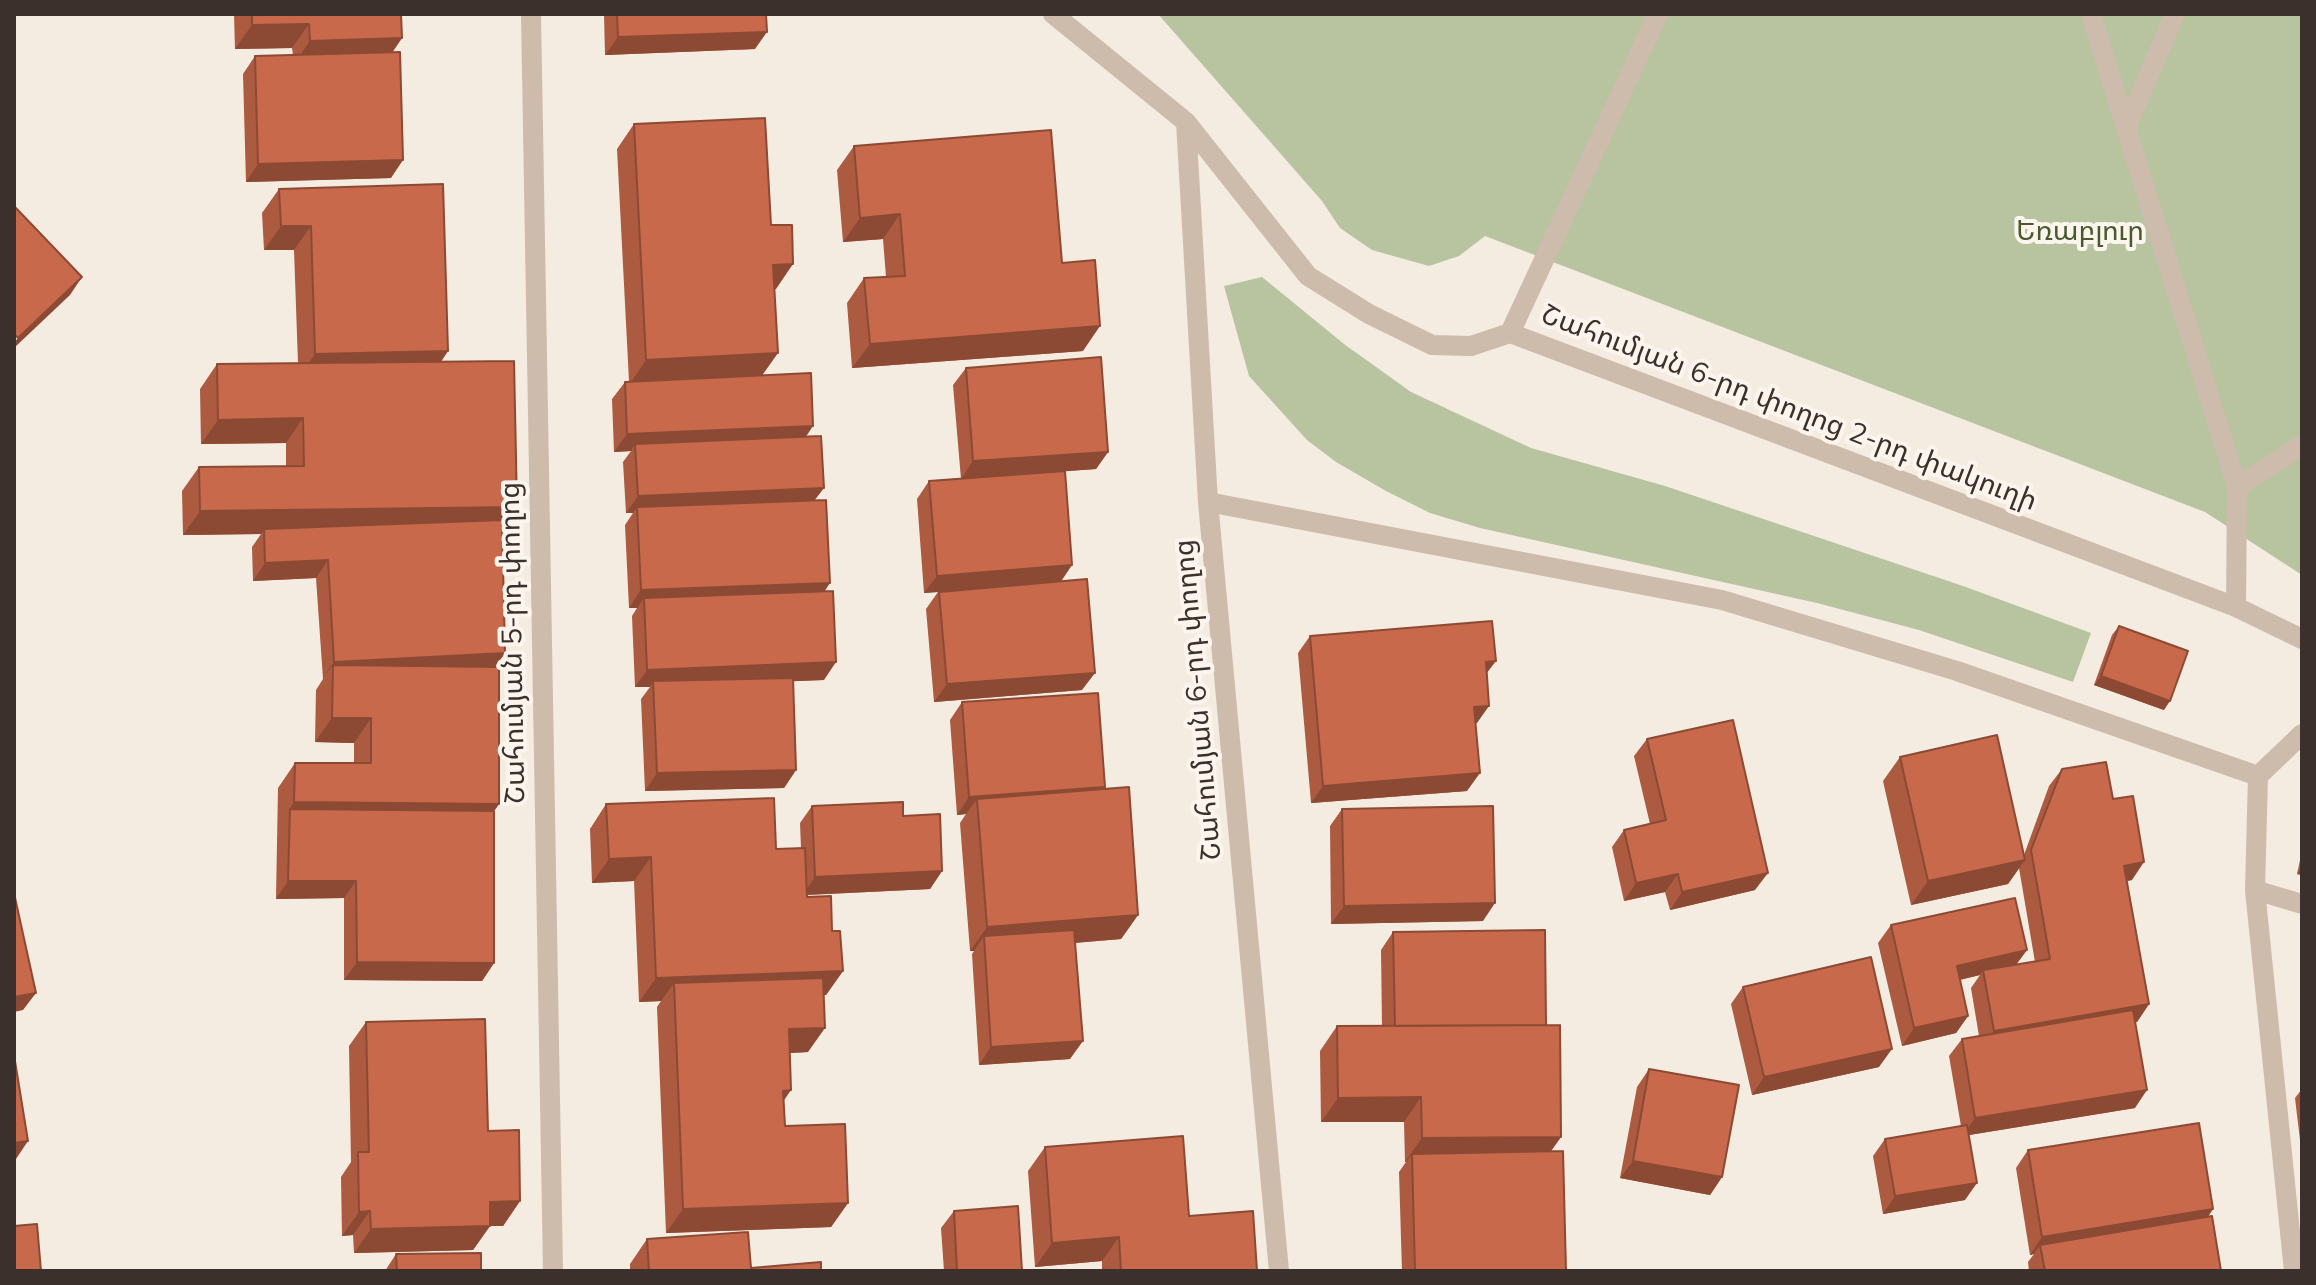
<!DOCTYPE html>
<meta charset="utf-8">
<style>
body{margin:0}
#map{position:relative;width:2316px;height:1285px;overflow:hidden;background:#f4ebe1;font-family:Mulish,sans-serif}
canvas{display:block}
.frame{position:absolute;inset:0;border:16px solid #3b302b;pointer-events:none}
</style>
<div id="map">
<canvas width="2316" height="1285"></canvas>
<div class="frame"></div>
</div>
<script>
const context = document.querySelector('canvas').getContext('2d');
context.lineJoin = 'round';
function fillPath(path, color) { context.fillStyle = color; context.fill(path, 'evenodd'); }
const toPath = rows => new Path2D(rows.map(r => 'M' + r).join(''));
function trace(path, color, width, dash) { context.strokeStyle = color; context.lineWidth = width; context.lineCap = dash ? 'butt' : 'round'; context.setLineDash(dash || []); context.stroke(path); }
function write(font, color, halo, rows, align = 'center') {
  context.font = font + ' Mulish,"Noto Sans Armenian",sans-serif'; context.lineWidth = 8; context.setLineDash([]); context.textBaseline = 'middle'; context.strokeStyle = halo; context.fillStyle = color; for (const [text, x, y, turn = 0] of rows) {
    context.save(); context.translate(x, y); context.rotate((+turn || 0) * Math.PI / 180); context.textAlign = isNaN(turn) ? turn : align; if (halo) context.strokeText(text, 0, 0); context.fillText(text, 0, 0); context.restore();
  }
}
const green = toPath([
 [1158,14,2302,14,2302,575,2205,512,1485,236,1459,256,1429,266,1372,250,1340,228,1322,201],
 [1262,277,1344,344,1411,392,1531,448,1665,486,1963,586,2091,633,2073,682,1919,630,1817,603,1480,528,1430,513,1386,491,1336,462,1307,440,1249,376,1224,286]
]);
const service = toPath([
 [2091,14,2237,487,2236,607],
 [2126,128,2175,14],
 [1510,333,1658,14],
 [2237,487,2302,445]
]);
const minor = toPath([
 [531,14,553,1271],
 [1053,14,1186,122,1308,276,1369,314,1432,345,1471,346,1510,333,2236,607,2302,639],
 [1186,122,1208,502,1279,1271],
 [1208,502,1722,600,1957,671,2258,776],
 [2255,890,2302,904],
 [2294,1271,2255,890,2258,776,2302,734]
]);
const wall = toPath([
 [234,14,401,14,402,38,392,53,391,178,246,182,243,74,255,56,293,55,292,48,235,49],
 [604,14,766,14,755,49,605,55],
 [634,124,771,225,776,289,774,289,762,376,806,437,825,591,824,680,793,681,796,770,784,788,645,791,641,699,650,687,635,687,632,616,637,608,629,608,625,525,633,513,626,513,623,462,631,451,614,452,612,399,625,382,629,381,617,149],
 [854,146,1062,263,1083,351,852,368,847,303,864,278,886,277,883,239,843,242,837,170],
 [279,189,448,351,441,362,502,528,505,653,495,667,499,804,494,811,494,963,482,981,344,980,344,898,276,899,278,788,295,763,354,763,354,743,315,742,316,690,323,679,316,578,253,581,252,547,261,534,183,535,182,491,199,467,286,466,286,443,201,444,200,389,217,364,298,363,294,250,264,250,262,213],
 [966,368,1108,452,1096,469,1065,471,1061,581,1082,690,934,702,926,609,938,592,924,593,917,499,929,481,961,479,953,385],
 [2119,626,2164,710,2094,685,2112,635],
 [1310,636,1487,674,1477,723,1475,723,1467,791,1311,803,1298,653],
 [962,702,1104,789,1138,915,1121,939,1075,943,1070,1059,979,1065,972,954,974,951,970,951,960,823,966,814,957,815,950,720],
 [1647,739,1755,890,1670,910,1665,892,1624,901,1612,847,1624,830,1650,824,1634,756],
 [1900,757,2024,855,2049,786,2062,769,2113,799,2132,880,2127,881,2149,1004,2137,1022,2135,1022,2135,1108,1969,1135,1965,1200,1883,1214,1873,1156,1885,1139,1961,1126,1949,1056,1962,1039,1979,1036,1971,988,1980,975,1960,980,1968,1016,1956,1033,1902,1046,1878,943,1891,925,2027,950,2016,965,2035,962,2019,868,2008,884,1911,905,1883,781],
 [606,804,776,849,801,848,800,823,812,806,903,816,942,871,930,889,807,895,807,897,832,931,843,971,826,995,824,995,808,1052,790,1053,784,1101,785,1126,848,1203,831,1227,666,1233,657,1007,661,1001,639,1002,634,881,592,883,590,829],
 [1342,809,1483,921,1331,924,1330,826],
 [2302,851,2302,875,2297,874],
 [1393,932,1546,1025,1561,1137,1550,1152,1566,1271,1402,1271,1399,1172,1406,1162,1405,1162,1404,1122,1321,1122,1320,1051,1337,1026,1382,1026,1381,950],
 [1743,987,1879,1067,1752,1095,1731,1004],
 [366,1022,488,1131,520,1201,503,1226,490,1226,473,1250,354,1253,353,1235,342,1236,341,1177,351,1162,349,1046],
 [1649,1069,1722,1177,1710,1195,1620,1178,1637,1087],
 [2302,1089,2302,1157,2295,1098],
 [1045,1147,1189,1216,1257,1271,1102,1271,1102,1261,1035,1267,1028,1171],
 [2028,1150,2213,1209,2208,1217,2221,1271,2029,1271,2028,1262,2034,1254,2030,1255,2016,1168],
 [954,1211,1022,1271,944,1271,941,1228],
 [647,1239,751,1268,821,1271,630,1271,630,1264],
 [396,1254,481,1271,385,1271]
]);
const shadedWall = toPath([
 [309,24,292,48,235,49,252,25],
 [767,32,755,49,605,55,618,37],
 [402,38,385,62,293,65,310,41],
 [403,160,391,178,246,182,258,164],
 [900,214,883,239,843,242,860,218],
 [281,226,311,226,294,250,264,250],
 [793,264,776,289,756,289,773,265],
 [82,277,70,295,14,348,14,343,18,338],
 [1100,326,1083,351,852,368,870,344],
 [448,351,431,375,298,378,315,354],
 [778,353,761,377,629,385,646,360],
 [303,418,286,443,201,444,218,420],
 [813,426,801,444,635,444,631,451,614,452,627,434],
 [1108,452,1096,469,961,479,973,461],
 [824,488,811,505,637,507,633,513,626,513,638,496],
 [517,507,500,531,264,529,261,534,183,535,200,511],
 [328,560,316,578,253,581,265,563],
 [1072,565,1060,583,924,593,937,576],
 [830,583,818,601,644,598,637,608,629,608,641,590],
 [505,653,492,671,333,665,322,679,334,662],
 [1496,661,1483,678,1486,662],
 [836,662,824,680,654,687,653,681,650,687,635,687,647,670],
 [1095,673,1082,690,934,702,947,684],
 [2101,676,2170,701,2164,710,2094,685],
 [1489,706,1477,723,1461,724,1474,707],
 [332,718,371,718,354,743,315,742],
 [796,770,784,788,645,791,657,773],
 [1480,773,1467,791,1311,803,1323,786],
 [1105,787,1093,804,977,799,966,814,957,815,969,797],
 [294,802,499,804,482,828,290,809],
 [651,857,634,881,592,883,609,859],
 [2025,860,2008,884,1911,905,1928,881],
 [2144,862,2132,880,2112,884,2124,866],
 [2302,866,2302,875,2297,874],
 [942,871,930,889,803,895,815,877],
 [1768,873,1755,890,1670,910,1682,892],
 [1678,874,1665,892,1624,901,1636,883],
 [288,881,356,881,344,898,276,899],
 [1495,903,1483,921,1331,924,1344,906],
 [1138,915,1121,939,985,950,984,936,974,951,970,951,987,927],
 [2027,950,2014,967,1983,970,1980,975,1945,983,1957,966],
 [357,962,494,963,482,981,344,980],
 [843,971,826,995,675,1001,674,983,661,1001,639,1002,656,978],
 [36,993,23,1010,14,1012,14,997],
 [2149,1004,2137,1022,1981,1048,1994,1031],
 [1968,1016,1956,1033,1902,1046,1914,1028],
 [825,1028,808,1052,772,1054,789,1029],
 [1083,1041,1070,1059,979,1065,991,1047],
 [1892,1049,1879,1067,1752,1095,1764,1077],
 [791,1090,774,1115,783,1091],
 [2147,1090,2135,1108,1963,1136,1975,1118],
 [1421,1097,1404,1122,1321,1122,1338,1098],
 [1561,1137,1544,1161,1412,1154,1406,1162,1405,1162,1422,1138],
 [28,1141,16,1159,14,1159,14,1143],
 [1633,1161,1722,1177,1710,1195,1620,1178],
 [1977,1183,1965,1200,1883,1214,1895,1196],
 [520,1201,503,1226,473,1226,490,1202],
 [848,1203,831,1227,666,1233,683,1209],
 [2213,1209,2201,1226,2040,1245,2034,1254,2030,1255,2042,1237],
 [370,1211,353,1235,342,1236,359,1212],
 [490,1226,473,1250,354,1253,371,1229],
 [1119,1237,1102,1261,1035,1267,1052,1243]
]);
const building = toPath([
 [252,14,401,14,402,38,310,41,309,24,252,25,252,14],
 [617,14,766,14,767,32,618,37,617,14],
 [400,52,403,160,258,164,255,56,400,52],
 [765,118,771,225,792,225,793,264,773,265,778,353,646,360,634,124,765,118],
 [1051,130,1062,263,1095,260,1100,326,870,344,864,278,905,276,900,214,860,218,854,146,1051,130],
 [443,184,448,351,315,354,311,226,281,226,279,189,443,184],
 [14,206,82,277,18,338,14,334,14,206],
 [1101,357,1108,452,973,461,966,368,1101,357],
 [514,361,517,507,200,511,199,467,304,466,303,418,218,420,217,364,514,361],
 [811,373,813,426,627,434,625,382,811,373],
 [821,436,824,488,638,496,635,444,821,436],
 [1065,471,1072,565,937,576,929,481,1065,471],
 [826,500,830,583,641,590,637,507,826,500],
 [502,520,505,653,334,662,328,560,265,563,264,529,502,520],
 [1087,579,1095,673,947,684,939,592,1087,579],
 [833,591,836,662,647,670,644,598,833,591],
 [1492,621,1496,661,1486,662,1489,706,1474,707,1480,773,1323,786,1310,636,1492,621],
 [2119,626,2188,651,2170,701,2101,676,2119,626],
 [333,665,499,667,499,804,294,802,295,763,371,763,371,718,332,718,333,665],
 [793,678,796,770,657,773,653,681,793,678],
 [1098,693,1105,787,969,797,962,702,1098,693],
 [1733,720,1768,873,1682,892,1678,874,1636,883,1624,830,1666,820,1647,739,1733,720],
 [1997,735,2025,860,1928,881,1900,757,1997,735],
 [2106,762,2113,799,2133,796,2144,862,2124,866,2149,1004,1994,1031,1983,970,2050,959,2031,850,2062,769,2106,762],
 [1129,787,1138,915,987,927,977,799,1129,787],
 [774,798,776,849,805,848,807,897,831,896,832,931,840,931,843,971,656,978,651,857,609,859,606,804,774,798],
 [903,802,903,816,940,814,942,871,815,877,812,806,903,802],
 [1493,806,1495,903,1344,906,1342,809,1493,806],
 [290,809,494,811,494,963,357,962,356,881,288,881,290,809],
 [14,893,36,993,14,997,14,893],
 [2015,898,2027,950,1957,966,1968,1016,1914,1028,1891,925,2015,898],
 [1074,930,1083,1041,991,1047,984,936,1074,930],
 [1545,930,1546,1025,1395,1026,1393,932,1545,930],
 [1871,957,1892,1049,1764,1077,1743,987,1871,957],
 [823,978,825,1028,789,1029,791,1090,783,1091,785,1126,845,1124,848,1203,683,1209,674,983,823,978],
 [2133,1010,2147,1090,1975,1118,1962,1039,2133,1010],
 [485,1019,488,1131,519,1130,520,1201,490,1202,490,1226,371,1229,370,1211,359,1212,358,1152,369,1152,366,1022,485,1019],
 [1560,1025,1561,1137,1422,1138,1421,1097,1338,1098,1337,1026,1560,1025],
 [14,1055,28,1141,14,1143,14,1055],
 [1649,1069,1739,1085,1722,1177,1633,1161,1649,1069],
 [2199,1123,2213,1209,2042,1237,2028,1150,2199,1123],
 [1967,1125,1977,1183,1895,1196,1885,1139,1967,1125],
 [1183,1136,1189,1216,1253,1211,1257,1271,1121,1271,1119,1237,1052,1243,1045,1147,1183,1136],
 [1563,1151,1566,1271,1415,1271,1412,1154,1563,1151],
 [1018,1206,1022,1271,955,1271,957,1271,954,1211,1018,1206],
 [2212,1216,2221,1271,2045,1271,2040,1245,2212,1216],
 [37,1224,41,1271,14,1271,14,1226,37,1224],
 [748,1232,751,1268,821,1262,821,1271,649,1271,647,1239,748,1232],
 [481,1253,481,1271,397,1271,396,1254,481,1253]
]);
const parkNames = [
 ["Եռաբլուր",2080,232]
];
const streetNames = [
 ["Շահումյան 6-րդ փողոց 2-րդ փակուղի",1789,408,21],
 ["Շահումյան 5-րդ փողոց",513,643,-91],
 ["Շահումյան 6-րդ փողոց",1198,700,-95]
];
fillPath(green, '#b8c4a0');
trace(service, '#cdbbac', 20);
trace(minor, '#cdbbac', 20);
fillPath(wall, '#ac5a40');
fillPath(shadedWall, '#8c4a34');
fillPath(building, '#c8694b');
trace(building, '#8c4a34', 2);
write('28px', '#4a5a2e', '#fbf5ee', parkNames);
write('28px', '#3b302b', '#fbf5ee', streetNames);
</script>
